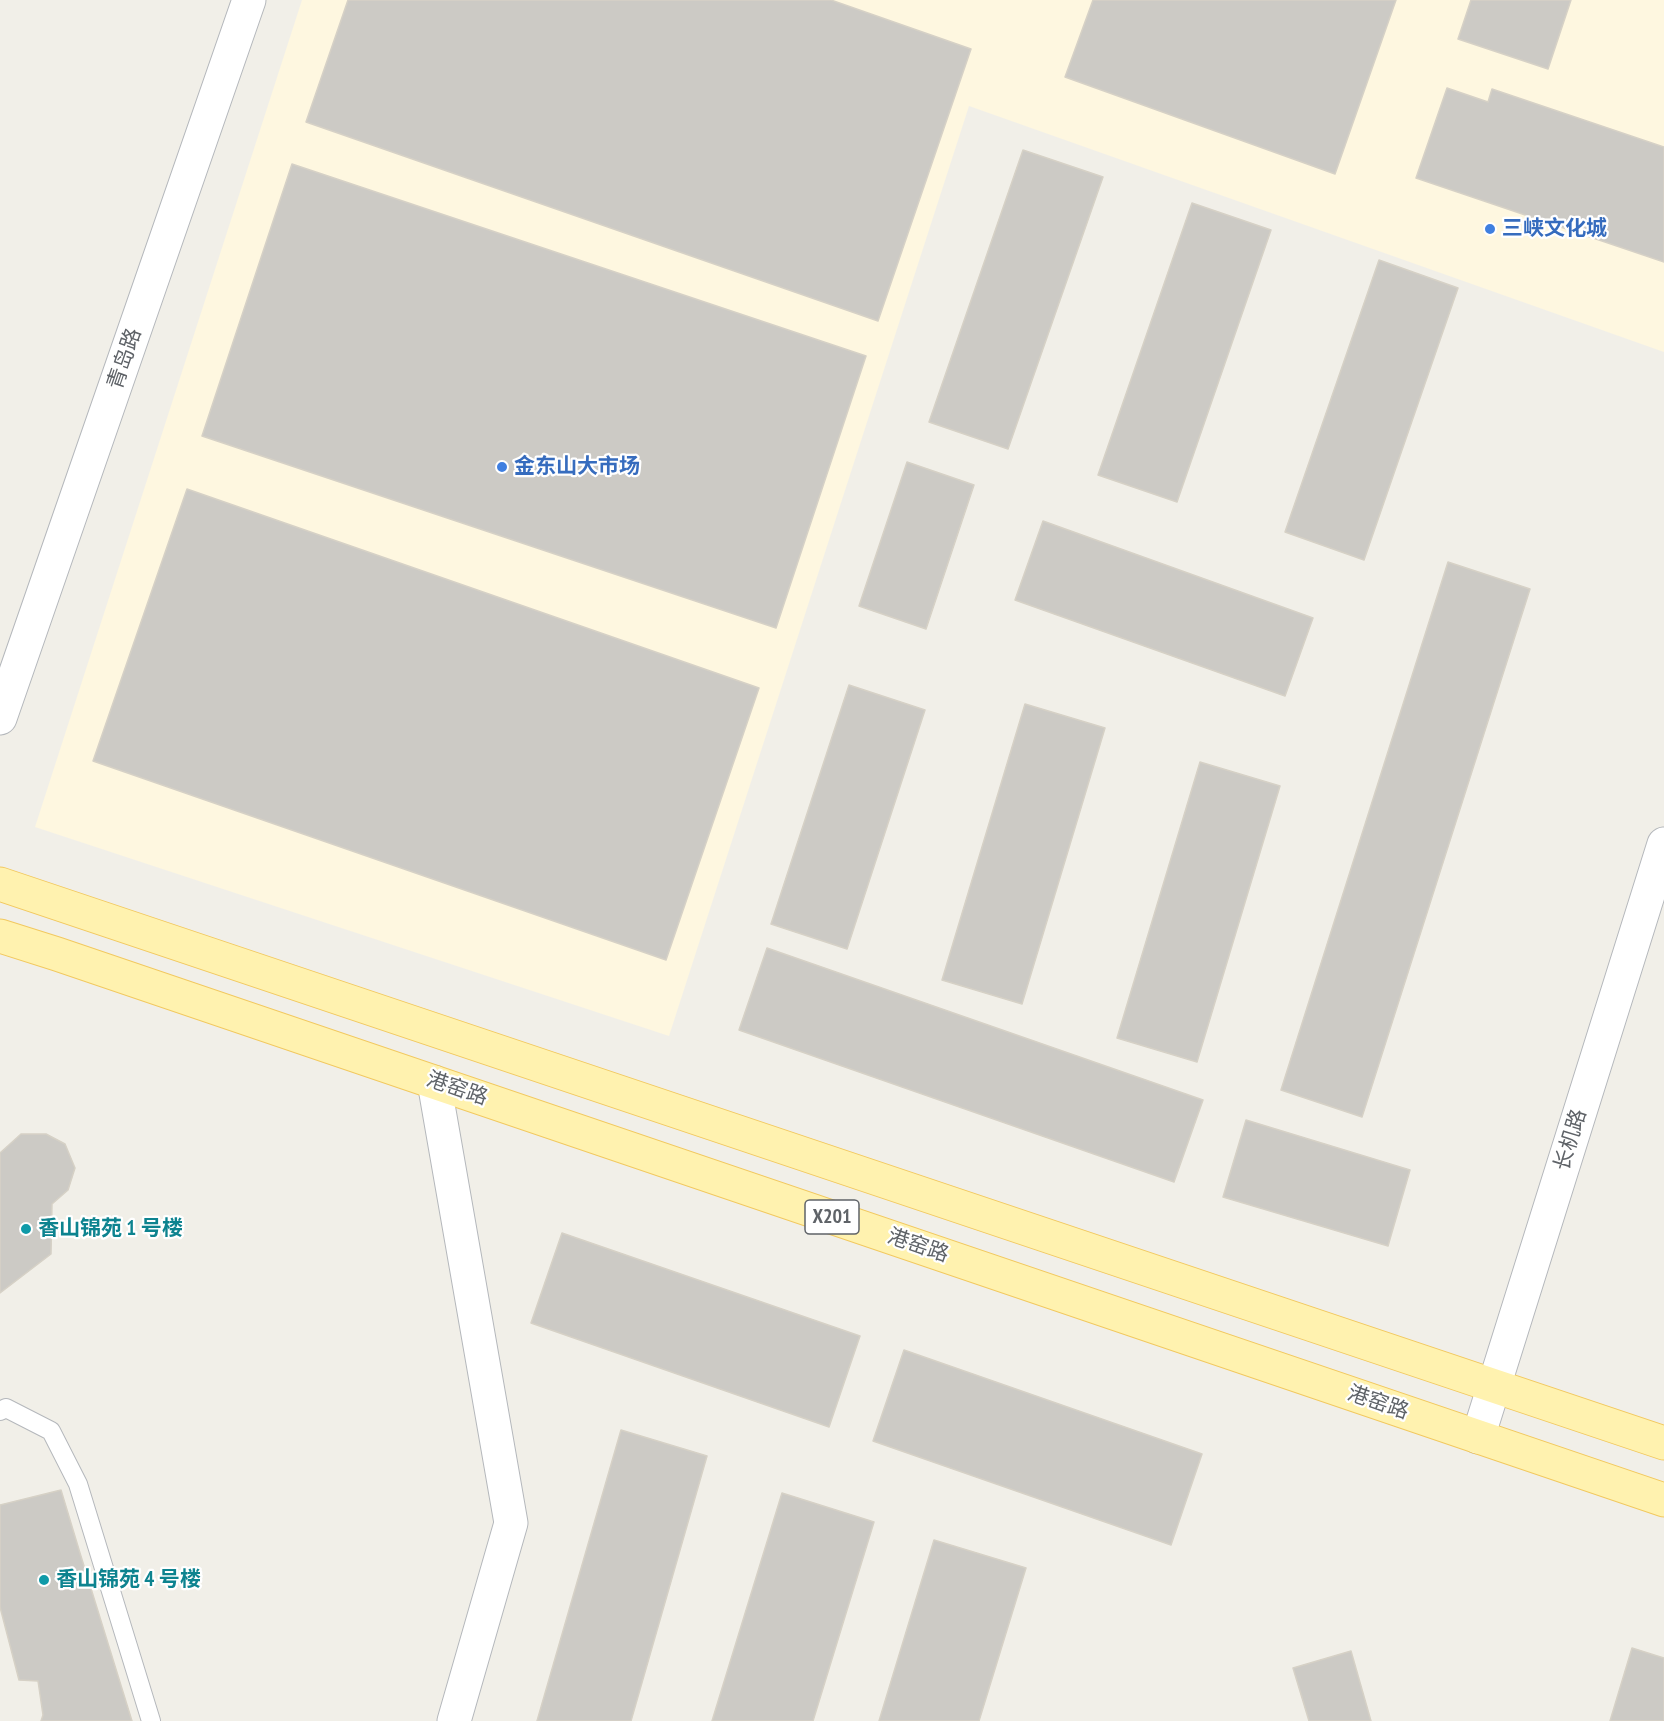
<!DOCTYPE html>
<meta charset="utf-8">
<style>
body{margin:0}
canvas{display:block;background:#f1efe8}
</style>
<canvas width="1664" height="1721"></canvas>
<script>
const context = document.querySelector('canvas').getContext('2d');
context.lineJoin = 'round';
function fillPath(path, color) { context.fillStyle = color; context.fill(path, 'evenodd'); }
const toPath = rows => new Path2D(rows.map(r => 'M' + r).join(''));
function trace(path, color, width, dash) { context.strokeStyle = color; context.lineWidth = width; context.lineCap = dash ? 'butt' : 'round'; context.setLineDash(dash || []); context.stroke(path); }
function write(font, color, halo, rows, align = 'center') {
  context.font = font + ' "PT Sans Narrow","Noto Sans SC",sans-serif'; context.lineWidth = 4.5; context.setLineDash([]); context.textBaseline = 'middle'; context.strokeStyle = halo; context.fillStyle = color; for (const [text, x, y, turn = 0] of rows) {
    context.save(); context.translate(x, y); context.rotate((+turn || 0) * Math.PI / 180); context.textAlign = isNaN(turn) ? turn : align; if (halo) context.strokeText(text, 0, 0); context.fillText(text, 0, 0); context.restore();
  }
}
const commercial = toPath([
 [302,0,1664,0,1664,352,969,106,669,1036,35,827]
]);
const building = toPath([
 [348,0,831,0,971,49,878,321,306,122,348,0],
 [1093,0,1396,0,1335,174,1065,77,1093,0],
 [1471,0,1571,0,1548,69,1458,39,1471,0],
 [1447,88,1488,102,1492,89,1664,147,1664,262,1416,178,1447,88],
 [1023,150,1103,177,1008,449,929,422,1023,150],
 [292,164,866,356,776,628,202,436,292,164],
 [1192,203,1271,230,1177,502,1098,475,1192,203],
 [1379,260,1458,288,1364,560,1285,532,1379,260],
 [907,462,974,485,926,629,859,606,907,462],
 [187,489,759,688,666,960,93,761,187,489],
 [1043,521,1313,618,1285,696,1015,600,1043,521],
 [1448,562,1530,589,1362,1117,1281,1090,1448,562],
 [849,685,925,710,847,949,771,924,849,685],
 [1025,704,1105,728,1022,1004,942,980,1025,704],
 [1200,762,1280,786,1197,1062,1117,1038,1200,762],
 [767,948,1203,1100,1174,1182,739,1030,767,948],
 [1246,1120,1410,1170,1388,1246,1223,1197,1246,1120],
 [21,1134,46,1134,65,1144,75,1168,68,1190,52,1204,51,1254,0,1293,0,1153,21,1134],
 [562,1233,860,1336,829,1427,531,1323,562,1233],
 [904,1350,1202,1454,1171,1545,873,1441,904,1350],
 [621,1430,707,1456,631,1721,537,1721,621,1430],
 [61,1490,80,1553,132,1721,41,1721,43,1715,38,1681,19,1680,0,1607,0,1505,61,1490],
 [782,1493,874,1522,813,1721,712,1721,782,1493],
 [934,1540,1026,1568,979,1721,879,1721,934,1540],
 [1632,1648,1664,1658,1664,1721,1610,1721,1632,1648],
 [1351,1651,1371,1721,1309,1721,1293,1668,1351,1651]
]);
const service = toPath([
 [0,1411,6,1408,51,1431,78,1484,151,1721]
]);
const minor = toPath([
 [434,1082,511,1523,454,1721]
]);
const tertiary = toPath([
 [0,718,249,0],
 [1478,1437,1664,844]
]);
const primary = toPath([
 [0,884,1664,1443],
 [0,936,57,954,1664,1500]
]);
const markers = [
 [1490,229,6,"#3f7fe0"],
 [502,467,6,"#3f7fe0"],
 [26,1229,6,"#0f9aa8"],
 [44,1580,6,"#0f9aa8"]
];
const shields = [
 [832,1217,54]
];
const shieldNames = [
 ["X201",832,1217]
];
const shopNames = [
 ["三峡文化城",1502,229],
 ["金东山大市场",514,467]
];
const streetNames = [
 ["青岛路",125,359,-71],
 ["港窑路",457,1089,19],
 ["长机路",1571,1140,-73],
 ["港窑路",918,1246,19],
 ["港窑路",1378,1403,19]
];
const cultureNames = [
 ["香山锦苑 1 号楼",38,1229],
 ["香山锦苑 4 号楼",56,1580]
];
fillPath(commercial, '#fef7e0');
fillPath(building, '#cccac5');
trace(building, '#d6d1c6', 1.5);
trace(service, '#b5b8bc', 20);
trace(minor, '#b5b8bc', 35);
trace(tertiary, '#b5b8bc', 35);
trace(primary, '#f2c960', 35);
trace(service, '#fff', 18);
trace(minor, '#fff', 33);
trace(tertiary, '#fff', 33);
trace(primary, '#fff2af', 33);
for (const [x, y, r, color] of markers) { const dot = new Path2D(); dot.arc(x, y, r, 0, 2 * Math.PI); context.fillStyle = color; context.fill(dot); trace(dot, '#fff', 2); }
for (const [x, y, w] of shields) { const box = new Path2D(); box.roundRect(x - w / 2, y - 17, w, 34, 4.5); context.fillStyle = '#fff'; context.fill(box); trace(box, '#5f6368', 1.5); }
write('bold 20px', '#5f6368', null, shieldNames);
write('bold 21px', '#366cbe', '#fff', shopNames, 'left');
write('21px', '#5f6368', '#fff', streetNames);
write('bold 21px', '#0d838f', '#fff', cultureNames, 'left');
</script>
